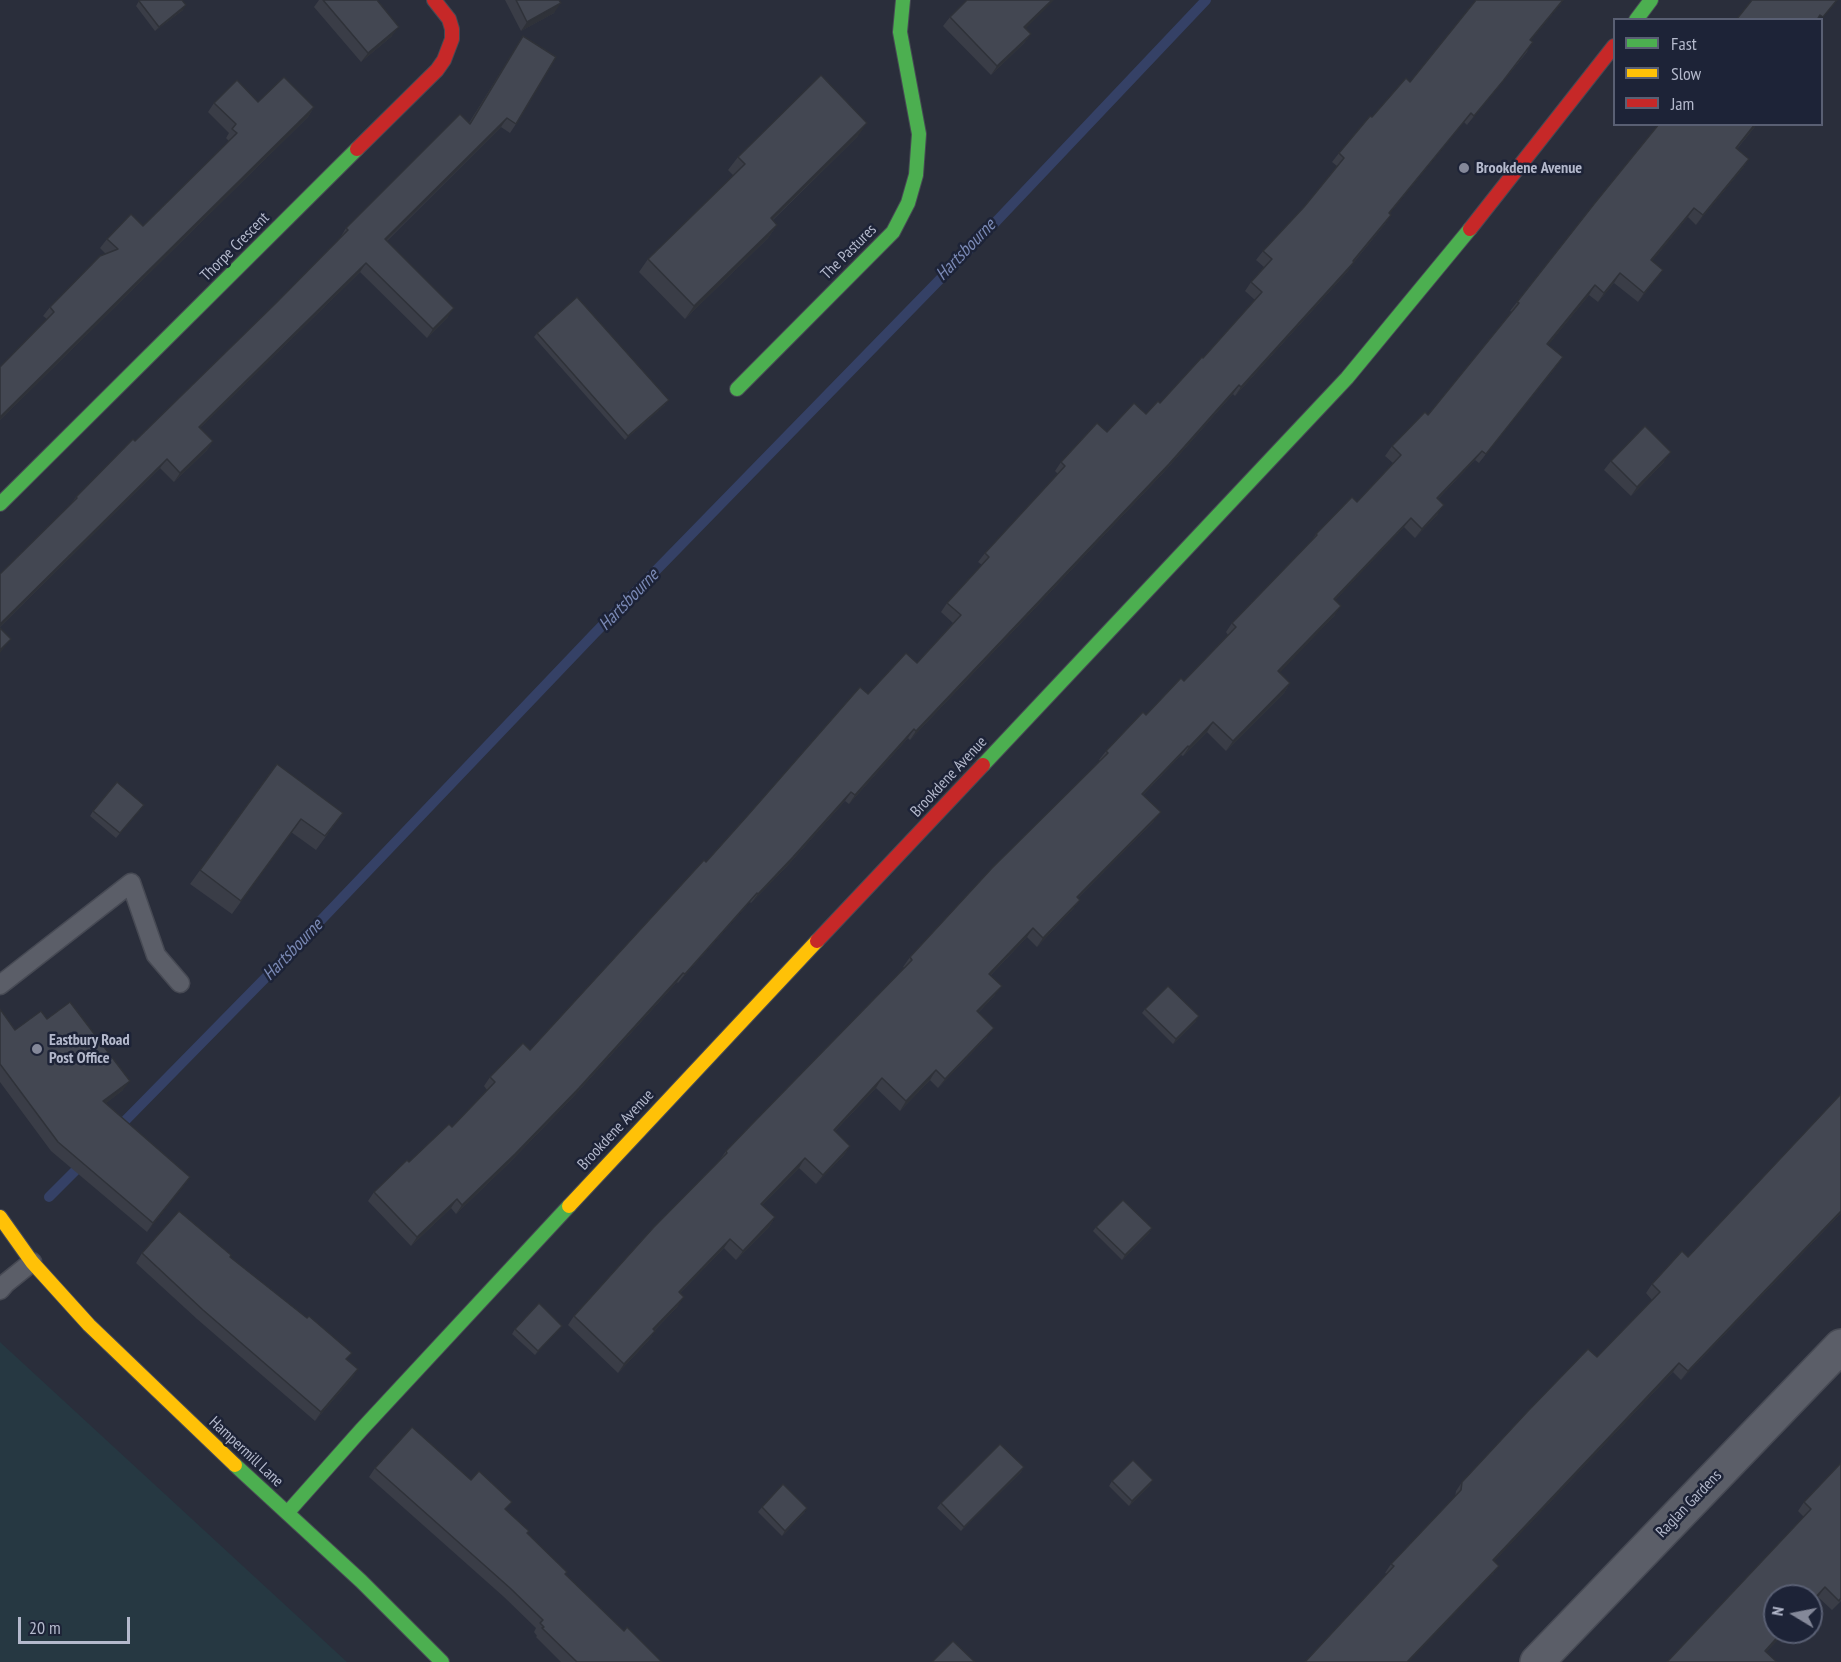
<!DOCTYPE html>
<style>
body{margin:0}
#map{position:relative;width:1841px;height:1662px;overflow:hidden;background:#2a2e3b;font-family:"PT Sans Narrow",sans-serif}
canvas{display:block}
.legend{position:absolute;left:1613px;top:18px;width:210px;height:108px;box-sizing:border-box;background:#1d2337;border:2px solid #595f73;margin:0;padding:8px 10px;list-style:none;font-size:18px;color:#b4b9cc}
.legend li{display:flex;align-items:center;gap:12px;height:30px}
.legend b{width:30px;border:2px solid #595f73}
.north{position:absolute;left:1763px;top:1584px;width:60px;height:60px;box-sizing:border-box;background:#1d2337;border:2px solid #595f73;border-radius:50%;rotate:280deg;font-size:16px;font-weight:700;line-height:24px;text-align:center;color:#b4b9cc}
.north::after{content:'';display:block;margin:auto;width:21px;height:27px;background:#848899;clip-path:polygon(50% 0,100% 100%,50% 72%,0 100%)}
.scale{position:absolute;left:18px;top:1617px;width:112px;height:27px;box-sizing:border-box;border:3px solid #b4b9cc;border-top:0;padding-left:8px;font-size:18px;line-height:21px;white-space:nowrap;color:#b4b9cc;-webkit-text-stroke:4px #1d2337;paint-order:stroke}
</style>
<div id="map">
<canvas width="1841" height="1662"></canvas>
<ul class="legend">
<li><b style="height:8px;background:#4caf50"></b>Fast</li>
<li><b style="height:8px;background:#ffc107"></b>Slow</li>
<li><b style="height:8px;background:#c62828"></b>Jam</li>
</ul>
<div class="north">N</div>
<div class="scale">20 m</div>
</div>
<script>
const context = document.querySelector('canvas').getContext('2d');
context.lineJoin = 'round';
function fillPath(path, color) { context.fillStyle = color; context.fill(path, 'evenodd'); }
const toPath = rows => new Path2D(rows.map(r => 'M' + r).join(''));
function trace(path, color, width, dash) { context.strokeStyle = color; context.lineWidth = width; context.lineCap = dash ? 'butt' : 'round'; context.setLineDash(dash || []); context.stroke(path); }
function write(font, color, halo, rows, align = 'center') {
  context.font = font + ' "PT Sans Narrow",sans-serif'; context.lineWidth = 5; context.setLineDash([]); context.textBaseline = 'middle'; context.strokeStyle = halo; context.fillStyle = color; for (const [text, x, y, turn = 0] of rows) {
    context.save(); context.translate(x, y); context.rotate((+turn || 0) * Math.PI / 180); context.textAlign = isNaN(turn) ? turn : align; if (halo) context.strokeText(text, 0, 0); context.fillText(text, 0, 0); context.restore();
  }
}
const green = toPath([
 [0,1342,347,1662,0,1662]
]);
const stream = toPath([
 [117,1129,281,962,595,633,990,228,1206,0],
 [49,1197,85,1161]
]);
const lane = toPath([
 [0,985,131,883,156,955,180,983],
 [0,1290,6,1283,32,1262]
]);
const street = toPath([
 [1537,1662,1841,1346]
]);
const fast = toPath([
 [1636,20,1651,0],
 [737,389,893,232,908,203,916,175,919,134,900,32,903,0],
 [0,504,357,149],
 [983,765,1347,378,1470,229],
 [235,1465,361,1581,442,1662],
 [288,1512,361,1430,569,1206]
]);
const slow = toPath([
 [569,1206,817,941],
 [0,1217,32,1262,89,1325,235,1465]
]);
const jam = toPath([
 [357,149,437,70,444,60,452,39,452,29,449,19,434,0],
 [1470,229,1614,46],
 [817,941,983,765]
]);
const wall = toPath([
 [319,0,377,0,392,36,361,62,314,7],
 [505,0,559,0,554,13,521,31],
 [1564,0,1531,40,1527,52,1496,90,1467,125,1464,122,1390,213,1391,215,1385,224,1354,262,1348,271,1235,396,1233,394,1163,473,910,740,908,738,849,804,845,801,787,866,751,903,750,902,678,983,677,982,573,1097,509,1163,456,1214,451,1208,411,1246,368,1201,374,1192,452,1127,487,1090,484,1086,490,1077,530,1050,706,862,868,694,917,663,953,623,941,612,947,603,982,565,978,562,985,553,1058,474,1055,471,1061,462,1107,432,1146,414,1160,403,1203,358,1255,300,1245,291,1251,282,1264,267,1256,260,1263,251,1304,207,1337,166,1332,162,1339,153,1372,117,1410,82],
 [139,1,183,10,155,31,136,6],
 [950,17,1025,29,1031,34,1024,43,991,75,943,26],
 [523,36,516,124,510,133,501,127,387,241,448,317,427,338,360,272,200,428,213,441,207,450,174,482,160,468,0,627,0,574,70,505,76,497,135,441,277,302,340,238,346,228,469,123],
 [258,102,314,107,308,117,0,420,0,367,47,319,43,316,50,307,106,254,100,248,107,239,143,226,229,141,226,138,229,133,208,112,214,103],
 [1757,124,1737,149,1749,159,1743,168,1696,225,1688,217,1652,261,1656,279,1638,302,1614,283,1598,302,1589,295,1548,345,1556,367,1479,463,1475,460,1438,499,1438,514,1415,538,1404,527,1335,600,1335,615,1279,672,1290,683,1284,693,1226,751,1207,732,1183,756,1181,755,1143,795,1154,821,1078,898,1080,900,1073,909,1037,947,1027,937,991,975,995,995,978,1013,987,1037,938,1088,930,1080,900,1111,876,1088,835,1131,850,1146,844,1155,816,1184,799,1168,762,1205,775,1217,769,1227,736,1260,724,1248,680,1293,678,1306,655,1330,655,1331,649,1340,618,1373,568,1325,574,1316,719,1161,726,1151,905,968,903,967,910,957,1100,761,1099,760,1106,751,1146,715,1184,681,1228,635,1226,632,1232,623,1310,543,1316,534,1357,502,1393,463,1385,456,1392,446,1428,415,1512,312,1510,311,1517,302],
 [858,136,773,220,777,225,768,238,685,319,639,272,648,259,734,176,728,170,738,157],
 [537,333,665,405,625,440,534,337],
 [1611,461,1664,462,1631,496,1604,470],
 [277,764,343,813,316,850,291,832,232,914,190,884],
 [140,809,116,838,90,816,93,811],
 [0,1009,15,1030,47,1019,123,1090,106,1103,190,1177,147,1232,51,1151,0,1082],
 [1145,1009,1196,1021,1173,1044,1142,1013],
 [1841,1213,1681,1380,1673,1372,1494,1561,1499,1566,1492,1575,1387,1574,1385,1573,1391,1564,1455,1497,1456,1491,1462,1482,1597,1357,1652,1300,1646,1293,1652,1284,1688,1257],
 [1096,1227,1152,1228,1149,1233,1122,1260,1093,1231],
 [142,1253,230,1257,358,1369,352,1378,315,1421,197,1319,136,1263],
 [562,1326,535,1355,512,1334,515,1329],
 [1841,1463,1841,1601,1832,1610,1818,1597,1766,1652,1667,1662,1804,1517,1798,1511,1804,1502],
 [1024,1467,1021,1472,961,1531,937,1508,941,1503],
 [375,1468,506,1510,565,1575,624,1631,662,1662,561,1662,536,1637,537,1636,534,1632,536,1628,504,1597,369,1477],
 [1112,1481,1150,1485,1129,1506,1109,1486],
 [762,1507,807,1508,804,1513,782,1536,758,1512]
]);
const shadedWall = toPath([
 [1052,0,1054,0,1018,36,1024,27],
 [1563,0,1564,0,1524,49,1530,40],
 [1837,0,1838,0,1821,20],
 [561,3,554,13,521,31,527,22],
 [186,5,183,10,155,31,159,27],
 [399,27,392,36,361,62,368,53],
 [1031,34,1024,43,991,75,997,66],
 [1533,42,1496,90,1467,125,1474,116],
 [314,107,308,117,0,420,0,417],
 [1471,113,1464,122,1383,222,1389,213],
 [507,118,501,127,379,248,385,239],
 [867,123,858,136,761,231,771,218],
 [1755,124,1757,124,1729,158,1736,148],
 [1749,159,1743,168,1696,225,1703,215],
 [1694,208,1688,217,1645,270,1651,260],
 [1391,215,1385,224,1347,270,1353,261],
 [777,225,768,238,685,319,694,306],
 [1354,262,1348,271,1235,396,1241,387],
 [366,263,360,272,192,436,199,427],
 [1663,270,1656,279,1638,302,1644,293],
 [1620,273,1614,283,1598,302,1604,293],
 [1595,285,1589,295,1541,354,1547,344],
 [454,308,448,317,427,338,433,329],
 [1563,357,1556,367,1479,463,1486,454],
 [1239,385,1233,394,1163,473,910,740,916,731],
 [669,400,665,405,625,440,628,436],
 [213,441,207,450,174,482,180,473],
 [1482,451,1475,460,1430,507,1437,498],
 [1671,452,1664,462,1631,496,1637,487],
 [167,459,160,468,0,627,0,624],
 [1444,505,1438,514,1415,538,1422,529],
 [1411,518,1404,527,1328,608,1334,599],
 [1341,606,1335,615,1272,681,1278,671],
 [11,639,4,648,0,653,0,650],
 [1290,683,1284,693,1226,751,1233,741],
 [1213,722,1207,732,1183,756,1189,747],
 [914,729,908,738,849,804,855,795],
 [1188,746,1181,755,1135,803,1142,794],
 [851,792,845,801,787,866,751,903,758,894],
 [1161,812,1154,821,1070,906,1077,897],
 [757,893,750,902,678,983,685,974],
 [1080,900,1073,909,1037,947,1043,938],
 [1033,928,1027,937,983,983,989,974],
 [683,973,677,982,573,1097,509,1163,456,1214,462,1205],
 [1002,986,995,995,970,1021,977,1011],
 [1199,1016,1196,1021,1173,1044,1176,1039],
 [994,1028,987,1037,938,1088,945,1079],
 [936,1070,930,1080,900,1111,906,1101],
 [882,1078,876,1088,827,1139,834,1130],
 [130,1081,123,1090,97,1110,103,1101],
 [850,1146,844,1155,816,1184,823,1175],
 [805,1158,799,1168,754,1213,761,1204],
 [190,1177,184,1186,147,1232,153,1223],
 [457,1199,451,1208,411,1246,417,1237],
 [1841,1211,1841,1213,1681,1380,1688,1371],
 [775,1217,769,1227,736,1260,743,1251],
 [1152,1228,1149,1233,1122,1260,1125,1255],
 [730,1239,724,1248,672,1301,679,1292],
 [684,1297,678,1306,647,1338,653,1329],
 [562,1326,559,1330,535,1355,538,1351],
 [655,1331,649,1340,618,1373,624,1364],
 [1679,1363,1673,1372,1487,1569,1493,1560],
 [358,1369,352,1378,315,1421,321,1412],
 [1024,1467,1021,1472,961,1531,964,1527],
 [1153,1480,1150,1485,1129,1506,1132,1501],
 [807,1508,804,1513,782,1536,785,1531],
 [1499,1566,1492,1575,1409,1662,1407,1662],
 [1825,1587,1818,1597,1811,1604,1811,1602],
 [1782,1632,1785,1632,1759,1660,1765,1651]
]);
const building = toPath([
 [140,0,182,0,186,5,159,27,139,1,140,0],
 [323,0,377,0,399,27,368,53,323,0],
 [516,0,559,0,561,3,527,22,516,0],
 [967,0,1052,0,1024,27,1031,34,997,66,950,17,967,0],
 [1476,0,1563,0,1530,40,1533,42,1503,81,1474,116,1471,113,1389,213,1391,215,1353,261,1354,262,1241,387,1239,385,1169,464,916,731,914,729,855,795,851,792,793,857,758,894,757,893,685,974,683,973,579,1088,515,1154,462,1205,457,1199,417,1237,374,1192,407,1160,409,1162,449,1124,452,1127,495,1082,490,1077,523,1043,530,1050,704,860,706,862,748,815,860,687,868,694,906,653,917,663,961,615,947,603,989,557,985,553,1065,466,1061,462,1097,423,1107,432,1134,403,1146,414,1158,401,1160,403,1202,357,1203,358,1262,292,1251,282,1272,259,1263,251,1304,207,1344,158,1339,153,1370,116,1372,117,1406,78,1410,82,1476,0],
 [1752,0,1837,0,1823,17,1820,15,1817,20,1736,20,1752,0],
 [523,36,556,57,516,124,507,118,385,239,454,308,433,329,366,263,199,427,213,441,180,473,167,459,0,624,0,574,77,498,76,497,133,439,135,441,277,302,348,230,346,228,460,114,470,124,523,36],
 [821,75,867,123,771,218,777,225,694,306,648,259,745,164,738,157,821,75],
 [284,77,314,107,0,417,0,367,54,312,50,307,100,256,118,249,107,239,131,214,143,226,237,133,232,129,236,124,214,103,237,80,258,102,284,77],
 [1659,124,1755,124,1736,148,1749,159,1703,215,1694,208,1651,260,1663,270,1644,293,1620,273,1604,293,1595,285,1547,344,1563,357,1486,454,1482,451,1437,498,1444,505,1422,529,1411,518,1334,599,1341,606,1278,671,1290,683,1233,741,1213,722,1189,747,1188,746,1142,794,1161,812,1077,897,1080,900,1043,938,1033,928,989,974,1002,986,977,1011,994,1028,945,1079,936,1070,906,1101,882,1078,834,1130,850,1146,823,1175,805,1158,761,1204,775,1217,743,1251,730,1239,679,1292,684,1297,653,1329,655,1331,624,1364,574,1316,653,1228,727,1153,726,1151,753,1123,912,960,910,957,992,868,1108,753,1106,751,1143,712,1146,715,1181,678,1184,681,1236,627,1232,623,1317,535,1316,534,1352,497,1357,502,1401,455,1392,446,1425,412,1428,415,1519,303,1517,302,1594,204,1659,124],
 [577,297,669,400,628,436,537,333,577,297],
 [1645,426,1671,452,1637,487,1611,461,1645,426],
 [0,628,11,639,0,650,0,628],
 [277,764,343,813,325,836,301,819,241,901,200,870,277,764],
 [117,782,144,805,120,833,93,811,117,782],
 [1168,986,1199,1016,1176,1039,1145,1009,1168,986],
 [70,1002,130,1081,103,1101,190,1177,153,1223,58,1142,0,1064,0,1009,15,1030,41,1011,47,1019,70,1002],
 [1841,1094,1841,1211,1688,1371,1679,1363,1493,1560,1499,1566,1407,1662,1305,1662,1394,1566,1391,1564,1461,1490,1462,1482,1528,1411,1588,1349,1597,1357,1660,1292,1652,1284,1682,1251,1688,1257,1841,1094],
 [1123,1200,1152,1228,1125,1255,1096,1227,1123,1200],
 [179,1211,231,1255,230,1257,307,1318,309,1316,352,1353,346,1359,358,1369,321,1412,203,1310,142,1253,179,1211],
 [539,1303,562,1326,538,1351,515,1329,539,1303],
 [412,1427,471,1480,479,1471,512,1502,505,1509,529,1531,527,1533,567,1572,565,1574,624,1631,627,1627,662,1662,577,1662,542,1628,544,1627,540,1623,543,1620,510,1588,375,1468,412,1427],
 [1000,1444,1024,1467,964,1527,941,1503,1000,1444],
 [1133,1460,1153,1480,1132,1501,1112,1481,1133,1460],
 [1841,1463,1841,1598,1839,1601,1825,1587,1811,1602,1811,1596,1775,1596,1775,1632,1782,1632,1765,1651,1777,1662,1667,1662,1811,1509,1804,1502,1841,1463],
 [783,1484,807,1508,785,1531,762,1507,783,1484],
 [953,1641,975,1662,932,1662,953,1641]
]);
const markers = [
 [1464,168,6,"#848899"],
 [37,1049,6,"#848899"]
];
const poiNames = [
 ["Brookdene Avenue",1476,168],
 ["Eastbury Road",49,1040],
 ["Post Office",49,1058]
];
const streetNames = [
 ["Thorpe Crescent",235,247,-45],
 ["The Pastures",849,252,-45],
 ["Brookdene Avenue",949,777,-47],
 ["Brookdene Avenue",616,1130,-47],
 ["Hampermill Lane",246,1452,43],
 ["Raglan Gardens",1689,1504,-46]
];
const waterNames = [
 ["Hartsbourne",966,250,-46],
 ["Hartsbourne",629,600,-46],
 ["Hartsbourne",293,950,-46]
];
fillPath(green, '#263842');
trace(stream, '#354166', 10);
trace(lane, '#474a54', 21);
trace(street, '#474a54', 36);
trace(fast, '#474a54', 16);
trace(slow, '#474a54', 16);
trace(jam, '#474a54', 16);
trace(lane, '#5b5e68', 18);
trace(street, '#5b5e68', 33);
trace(fast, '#4caf50', 14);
trace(slow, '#ffc107', 14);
trace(jam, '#c62828', 14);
fillPath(wall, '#3a3d47');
fillPath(shadedWall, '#2f3239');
fillPath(building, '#434752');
trace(building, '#2f3239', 1.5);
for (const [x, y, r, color] of markers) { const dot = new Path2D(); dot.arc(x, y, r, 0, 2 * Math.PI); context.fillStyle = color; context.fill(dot); trace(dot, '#1d2337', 2); }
write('bold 16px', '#b4b9cc', '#1d2337', poiNames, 'left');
write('16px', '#b4b9cc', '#1d2337', streetNames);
write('italic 18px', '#7a89b5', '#1d2337', waterNames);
</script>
